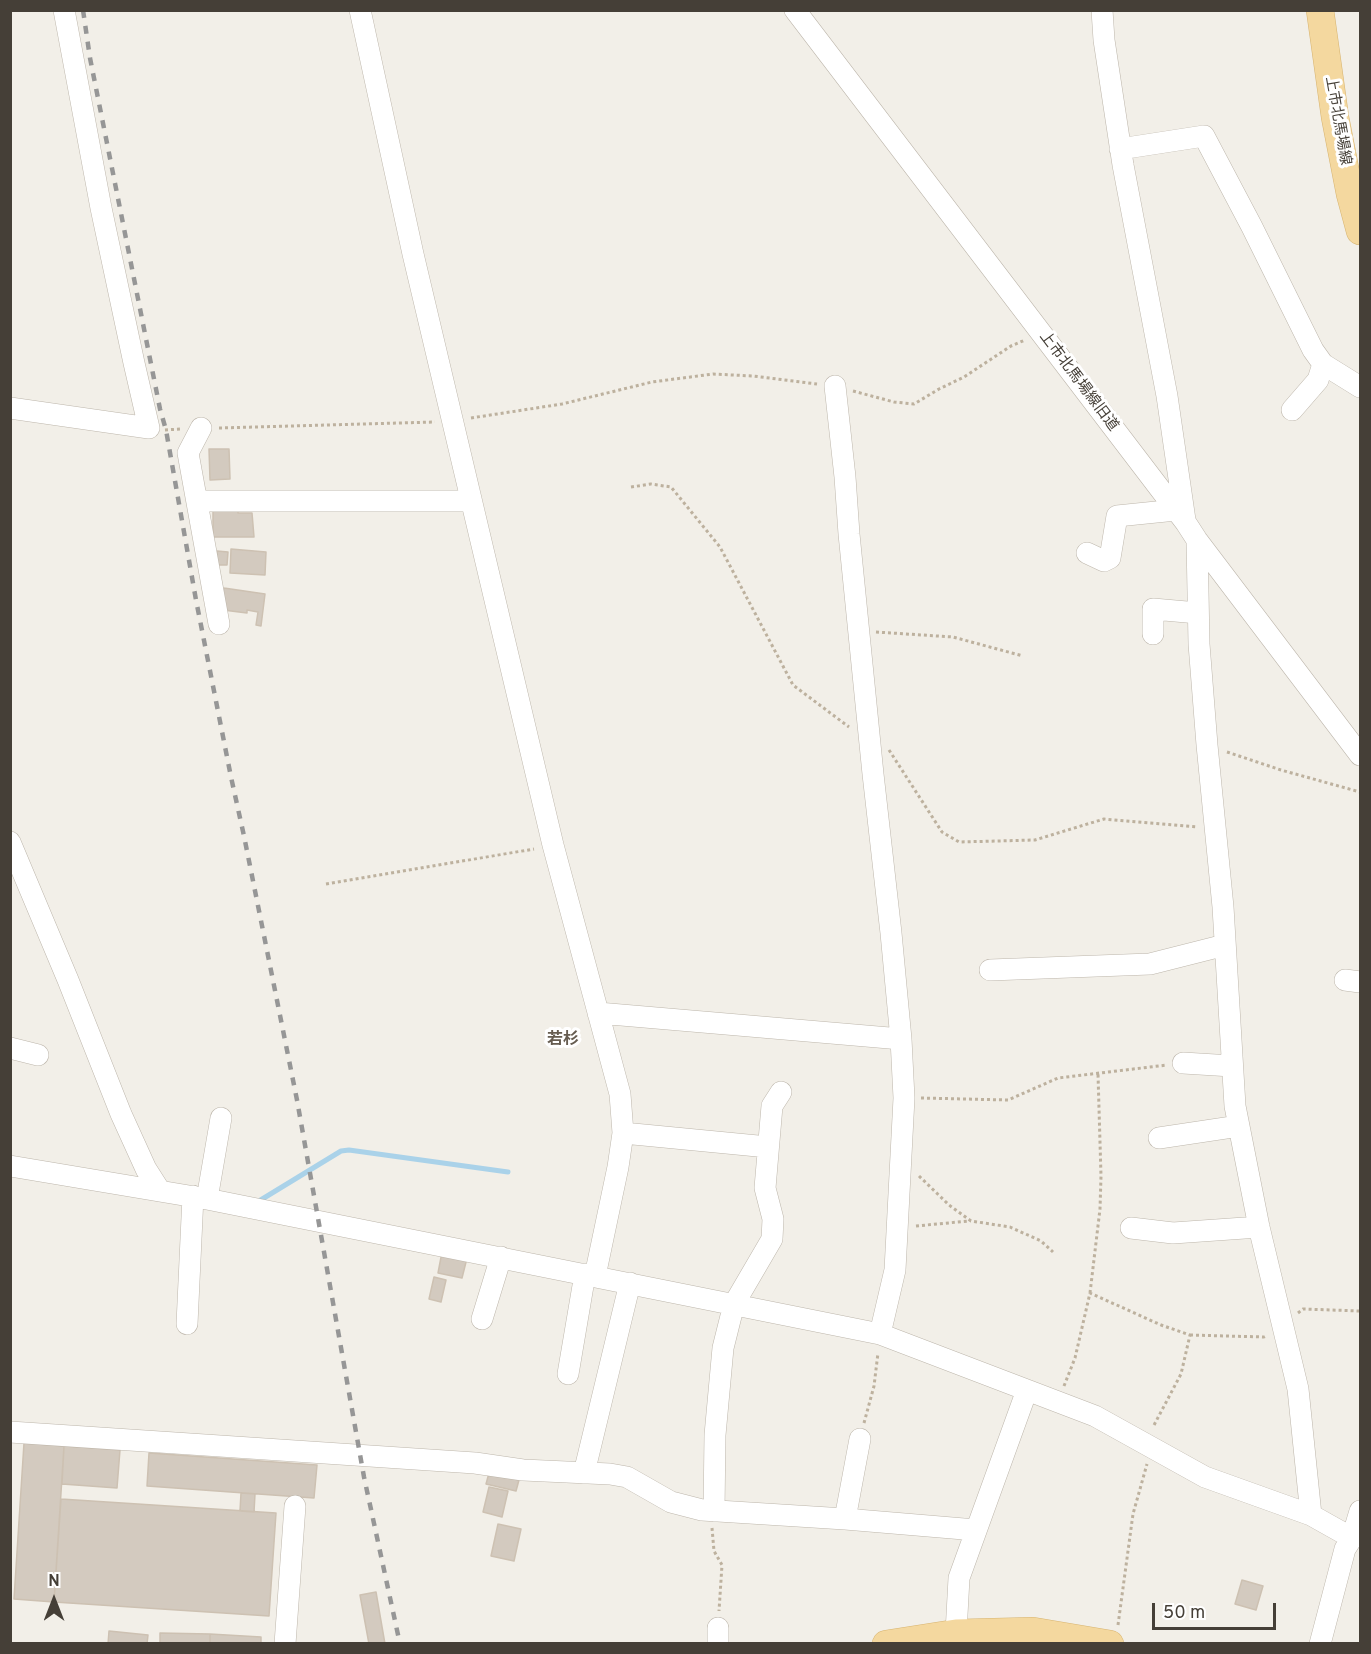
<!DOCTYPE html>
<meta charset="utf-8">
<style>
body{margin:0}
#map{position:relative;width:1371px;height:1654px;overflow:hidden;background:#f2efe8;font-family:Overpass,sans-serif}
canvas{display:block}
.frame{position:absolute;inset:0;border:12px solid #453f37;pointer-events:none}
.north{position:absolute;left:24px;top:1570px;width:60px;height:60px;-webkit-text-stroke:4px #fff;paint-order:stroke;rotate:0deg;font-size:16px;font-weight:700;line-height:24px;text-align:center;color:#453f37}
.north::after{content:'';display:block;margin:auto;width:21px;height:27px;background:#453f37;clip-path:polygon(50% 0,100% 100%,50% 72%,0 100%)}
.scale{position:absolute;left:1152px;top:1603px;width:124px;height:27px;box-sizing:border-box;border:3px solid #453f37;border-top:0;padding-left:8px;font-size:18px;line-height:21px;white-space:nowrap;color:#453f37;-webkit-text-stroke:4px #fff;paint-order:stroke}
</style>
<div id="map">
<canvas width="1371" height="1654"></canvas>
<div class="frame"></div>
<div class="north">N</div>
<div class="scale">50 m</div>
</div>
<script>
const context = document.querySelector('canvas').getContext('2d');
context.lineJoin = 'round';
const toPath = rows => new Path2D(rows.map(r => 'M' + r).join(''));
function trace(path, color, width, dash) { context.strokeStyle = color; context.lineWidth = width; context.lineCap = dash ? 'butt' : 'round'; context.setLineDash(dash || []); context.stroke(path); }
function fillPath(path, color) { context.fillStyle = color; context.fill(path, 'evenodd'); }
function write(font, color, halo, rows, align = 'center') {
  context.font = font + ' Overpass,"Noto Sans JP",sans-serif'; context.lineWidth = 6; context.setLineDash([]); context.textBaseline = 'middle'; context.strokeStyle = halo; context.fillStyle = color; for (const [text, x, y, turn = 0] of rows) {
    context.save(); context.translate(x, y); context.rotate((+turn || 0) * Math.PI / 180); context.textAlign = isNaN(turn) ? turn : align; if (halo) context.strokeText(text, 0, 0); context.fillText(text, 0, 0); context.restore();
  }
}
const stream = toPath([
 [259,1201,341,1151,349,1150,508,1172]
]);
const building = toPath([
 [209,449,229,449,230,479,210,480,209,449],
 [213,510,238,510,238,513,252,513,254,537,213,537,213,510],
 [231,549,266,552,265,575,230,573,231,549],
 [217,551,228,552,227,565,216,565,217,551],
 [224,588,265,594,261,626,256,625,258,612,247,610,247,613,223,610,222,598,224,588],
 [442,1252,467,1258,462,1278,438,1273,442,1252],
 [434,1277,446,1280,441,1302,429,1299,434,1277],
 [24,1443,64,1446,54,1602,14,1599,24,1443],
 [64,1446,120,1450,117,1488,62,1484,64,1446],
 [149,1453,317,1465,314,1498,147,1486,149,1453],
 [489,1473,519,1480,516,1491,486,1484,489,1473],
 [489,1487,508,1491,502,1517,483,1512,489,1487],
 [241,1493,255,1494,254,1512,240,1511,241,1493],
 [61,1499,276,1513,269,1616,54,1602,61,1499],
 [498,1524,521,1529,514,1561,491,1556,498,1524],
 [1242,1580,1263,1586,1256,1610,1235,1604,1242,1580],
 [376,1592,385,1644,369,1644,360,1595,376,1592],
 [109,1631,148,1635,147,1644,108,1644,109,1631],
 [160,1633,210,1634,210,1644,160,1644,160,1633],
 [210,1634,261,1637,261,1644,210,1644,210,1634]
]);
const path = toPath([
 [853,391,894,402,914,404,939,389,964,377,1011,346,1025,340],
 [471,418,562,404,652,382,713,374,753,376,817,384],
 [219,428,435,422],
 [165,430,180,429],
 [631,487,651,484,671,487,720,547,793,685,849,727],
 [876,632,953,637,1023,656],
 [889,750,942,832,959,842,1035,840,1104,819,1198,827],
 [1227,752,1281,770,1360,792],
 [326,884,534,849],
 [921,1098,1008,1100,1058,1078,1167,1065],
 [919,1176,949,1205,971,1221,1010,1227,1041,1241,1053,1252],
 [916,1226,969,1221],
 [1090,1293,1100,1209,1101,1176,1098,1074],
 [1298,1313,1303,1309,1360,1311],
 [1190,1335,1264,1337,1266,1336],
 [1064,1386,1075,1358,1090,1293,1161,1325,1190,1335,1181,1374,1153,1427],
 [864,1423,874,1386,878,1353],
 [712,1528,714,1551,722,1565,719,1611],
 [1118,1625,1133,1514,1147,1464]
]);
const minor = toPath([
 [360,10,413,254,553,845,620,1094,623,1133,618,1167,595,1276],
 [795,10,1186,523,1197,540,1360,755],
 [1102,10,1104,40,1123,165,1167,396,1185,520],
 [1120,149,1204,136,1252,227,1313,350,1323,364,1360,387],
 [835,386,845,477,849,534,873,774,891,933,901,1039,904,1098,895,1270,880,1334],
 [10,408,149,428,134,363,101,208,64,10],
 [1292,410,1318,380,1323,364],
 [201,428,188,453,219,624],
 [197,501,471,501],
 [1197,540,1199,644,1207,745,1223,907,1235,1106,1259,1227,1298,1389,1311,1515],
 [1087,553,1104,561,1110,558,1117,516,1176,510],
 [1153,634,1153,609,1198,613],
 [10,842,68,980,121,1114,146,1169,160,1191],
 [990,970,1150,964,1225,945],
 [1345,980,1360,982],
 [598,1013,901,1039],
 [10,1048,38,1055],
 [1183,1063,1232,1066],
 [623,1133,768,1147],
 [1159,1138,1239,1126],
 [10,1166,207,1199,880,1334,1095,1416,1205,1477,1311,1515,1352,1538],
 [207,1199,221,1118],
 [1131,1228,1173,1233,1259,1227],
 [482,1319,501,1257],
 [187,1324,193,1196],
 [568,1374,585,1274],
 [10,1432,475,1463,523,1470,610,1474,627,1477,671,1502,702,1510,845,1519,976,1530],
 [584,1473,630,1283],
 [714,1511,715,1435,723,1348,734,1304,772,1239,773,1219,765,1188,772,1106,781,1092],
 [845,1519,860,1439],
 [718,1628,718,1644],
 [956,1633,959,1578,1027,1390],
 [285,1644,295,1506],
 [1320,1644,1345,1549,1352,1538,1360,1511]
]);
const major = toPath([
 [1320,10,1335,117,1350,194,1360,231],
 [886,1644,956,1633,1033,1631,1110,1644]
]);
const rail = toPath([
 [83,10,90,58,160,409,166,430,196,600,231,777,244,836,297,1100,364,1477,400,1644]
]);
const streetNames = [
 ["上市北馬場線",1337,121,80],
 ["上市北馬場線旧道",1078,382,53]
];
const neighbourhoodNames = [
 ["若杉",563,1041]
];
trace(stream, '#aad2e9', 5);
fillPath(building, '#d3cabf');
trace(building, '#cdc1b2', 1.5);
trace(minor, '#bdb6ab', 22);
trace(major, '#d7b471', 28);
trace(path, '#bdb19e', 3, [3, 3]);
trace(minor, '#fff', 21);
trace(major, '#f4d89f', 27);
trace(rail, '#969696', 4.5, [8, 8]);
write('15px', '#453f37', '#fff', streetNames);
write('bold 16px', '#665c50', '#fff', neighbourhoodNames);
</script>
